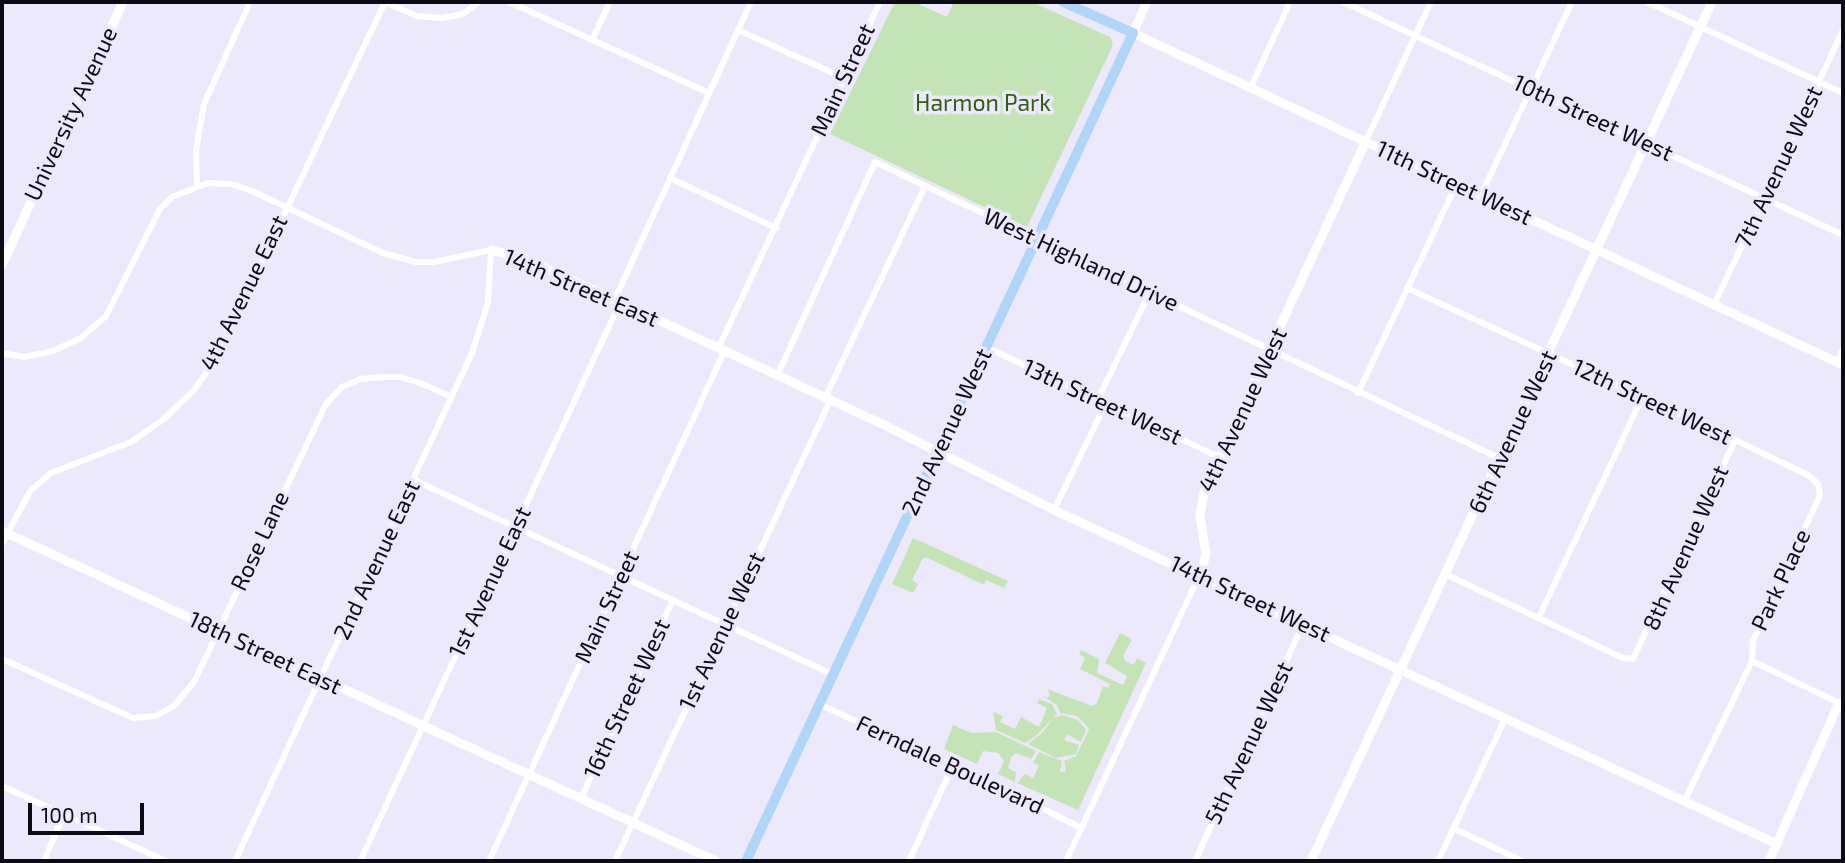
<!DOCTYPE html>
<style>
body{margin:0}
#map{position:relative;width:1845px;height:863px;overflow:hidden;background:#ece9fc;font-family:"Exo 2",sans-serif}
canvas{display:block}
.frame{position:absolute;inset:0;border:4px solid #0c0a14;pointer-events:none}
.scale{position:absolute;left:28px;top:803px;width:116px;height:32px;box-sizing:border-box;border:4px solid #0c0a14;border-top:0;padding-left:9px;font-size:21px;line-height:24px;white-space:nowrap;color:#0c0a14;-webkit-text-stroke:5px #ece9fc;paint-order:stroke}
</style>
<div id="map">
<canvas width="1845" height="863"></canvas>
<div class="frame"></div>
<div class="scale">100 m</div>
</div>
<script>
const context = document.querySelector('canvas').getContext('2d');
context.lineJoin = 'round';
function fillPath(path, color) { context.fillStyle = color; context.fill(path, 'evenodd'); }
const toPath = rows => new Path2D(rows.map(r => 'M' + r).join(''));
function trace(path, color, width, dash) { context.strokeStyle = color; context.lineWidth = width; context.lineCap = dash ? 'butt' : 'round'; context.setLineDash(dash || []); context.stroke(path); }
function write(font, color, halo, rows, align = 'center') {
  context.font = font + ' "Exo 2",sans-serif'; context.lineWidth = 7; context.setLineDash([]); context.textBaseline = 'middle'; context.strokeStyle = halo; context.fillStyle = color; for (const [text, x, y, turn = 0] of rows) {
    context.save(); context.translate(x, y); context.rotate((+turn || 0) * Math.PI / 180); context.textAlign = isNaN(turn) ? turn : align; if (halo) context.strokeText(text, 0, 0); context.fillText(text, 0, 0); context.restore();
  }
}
const green = toPath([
 [895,2,914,2,947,17,954,2,1032,2,1110,37,1113,45,1027,227,830,134],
 [913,538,1008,581,1004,588,986,580,984,585,928,558,923,558,912,580,918,584,913,593,892,584],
 [1120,633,1132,639,1123,656,1125,661,1134,665,1137,658,1146,663,1078,810,1017,783,1025,774,1033,778,1039,765,1033,763,1039,752,1062,761,1060,772,1066,771,1064,761,1076,756,1089,730,1087,726,1077,716,1060,713,1057,705,1043,696,1048,698,1050,694,1047,689,1092,706,1097,703,1103,686,1108,688,1110,684,1080,669,1085,658,1079,654,1081,650,1099,659,1097,673,1123,685,1127,676,1105,663],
 [1039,699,1052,704,1057,714,1035,737,1025,743,996,730,993,712,1003,716,1000,722,1015,729,1021,717,1039,727,1047,708,1037,703],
 [1062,715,1078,720,1086,730,1081,742,1067,734,1064,740,1079,745,1076,754,1056,758,1028,744,1043,732,1053,718],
 [953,725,971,733,996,732,1036,751,1031,759,1016,753,1011,757,1008,768,1016,772,1015,782,998,774,1004,761,998,753,983,751,977,764,944,749]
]);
const street = toPath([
 [385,2,417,16,442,18,463,14,479,2],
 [509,2,709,93],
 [1343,2,1843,235],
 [1647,2,1843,93],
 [738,30,844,78],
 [592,40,610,2],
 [1251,87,1290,2],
 [1366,141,1431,2],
 [670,178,776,228],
 [197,187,196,151,204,104,250,2],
 [1481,195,1572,2],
 [1407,288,1735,440,1808,475,1818,484,1820,495,1753,641,1752,661,1684,802],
 [614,301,751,2],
 [1714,305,1843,30],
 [986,347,1219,457],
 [718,349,880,2],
 [2,353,24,357,53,351,81,338,106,316,160,209,172,197,208,183,231,184,252,191,383,253,416,262,434,262,491,250,488,302,472,353,235,861],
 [1837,362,1843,349],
 [777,376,875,162,1501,459],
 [1358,393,1457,183],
 [825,398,925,186],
 [1097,401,1150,292],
 [414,480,834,675],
 [1054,510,1105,405],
 [2,544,30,491,51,473,131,442,164,419,194,390,215,360,385,2],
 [1445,574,1623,658,1633,659,1735,440],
 [1539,617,1642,398],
 [2,659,133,718,156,716,174,706,194,682,326,404,342,387,360,379,384,377,400,377,420,383,452,397],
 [1752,661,1839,703],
 [819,704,1018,796,1081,828],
 [2,786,166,861],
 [581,798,673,600],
 [1453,828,1522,861],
 [44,861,64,814],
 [360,861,620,303],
 [489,861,724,352],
 [615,861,830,401],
 [909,861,953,765],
 [1066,861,1199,576],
 [1195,861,1303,624],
 [1438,861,1505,719]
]);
const secondary = toPath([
 [1147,2,1133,33,1843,365],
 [491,250,526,259,570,279,880,423,1054,510,1777,844],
 [2,265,123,2],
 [2,531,716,861],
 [1199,576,1206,555,1200,515,1205,488,1366,141],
 [1311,861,1712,2],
 [1769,861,1839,703,1843,705]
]);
const primary = toPath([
 [746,861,1133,33,1063,2]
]);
const streetNames = [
 ["Main Street",843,80,-65],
 ["University Avenue",71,114,-65],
 ["10th Street West",1593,118,25],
 ["7th Avenue West",1779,167,-65],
 ["11th Street West",1454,183,25],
 ["West Highland Drive",1081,260,25],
 ["14th Street East",581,288,23],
 ["4th Avenue East",244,293,-64],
 ["13th Street West",1102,402,25],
 ["12th Street West",1652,402,25],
 ["4th Avenue West",1243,410,-65],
 ["2nd Avenue West",947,432,-65],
 ["6th Avenue West",1513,432,-65],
 ["Rose Lane",260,541,-65],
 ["8th Avenue West",1686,548,-66],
 ["2nd Avenue East",377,560,-65],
 ["Park Place",1781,580,-65],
 ["1st Avenue East",490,582,-65],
 ["14th Street West",1250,599,25],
 ["Main Street",607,607,-65],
 ["1st Avenue West",722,631,-65],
 ["18th Street East",265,653,25],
 ["16th Street West",627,699,-65],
 ["5th Avenue West",1249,743,-65],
 ["Ferndale Boulevard",950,765,25]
];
const parkNames = [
 ["Harmon Park",983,103]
];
fillPath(green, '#c5e4b5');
trace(street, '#fff', 6);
trace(secondary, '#fff', 9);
trace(primary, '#afd6f9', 10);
write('23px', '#0c0a14', '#ece9fc', streetNames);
write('23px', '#325d0f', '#ece9fc', parkNames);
</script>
